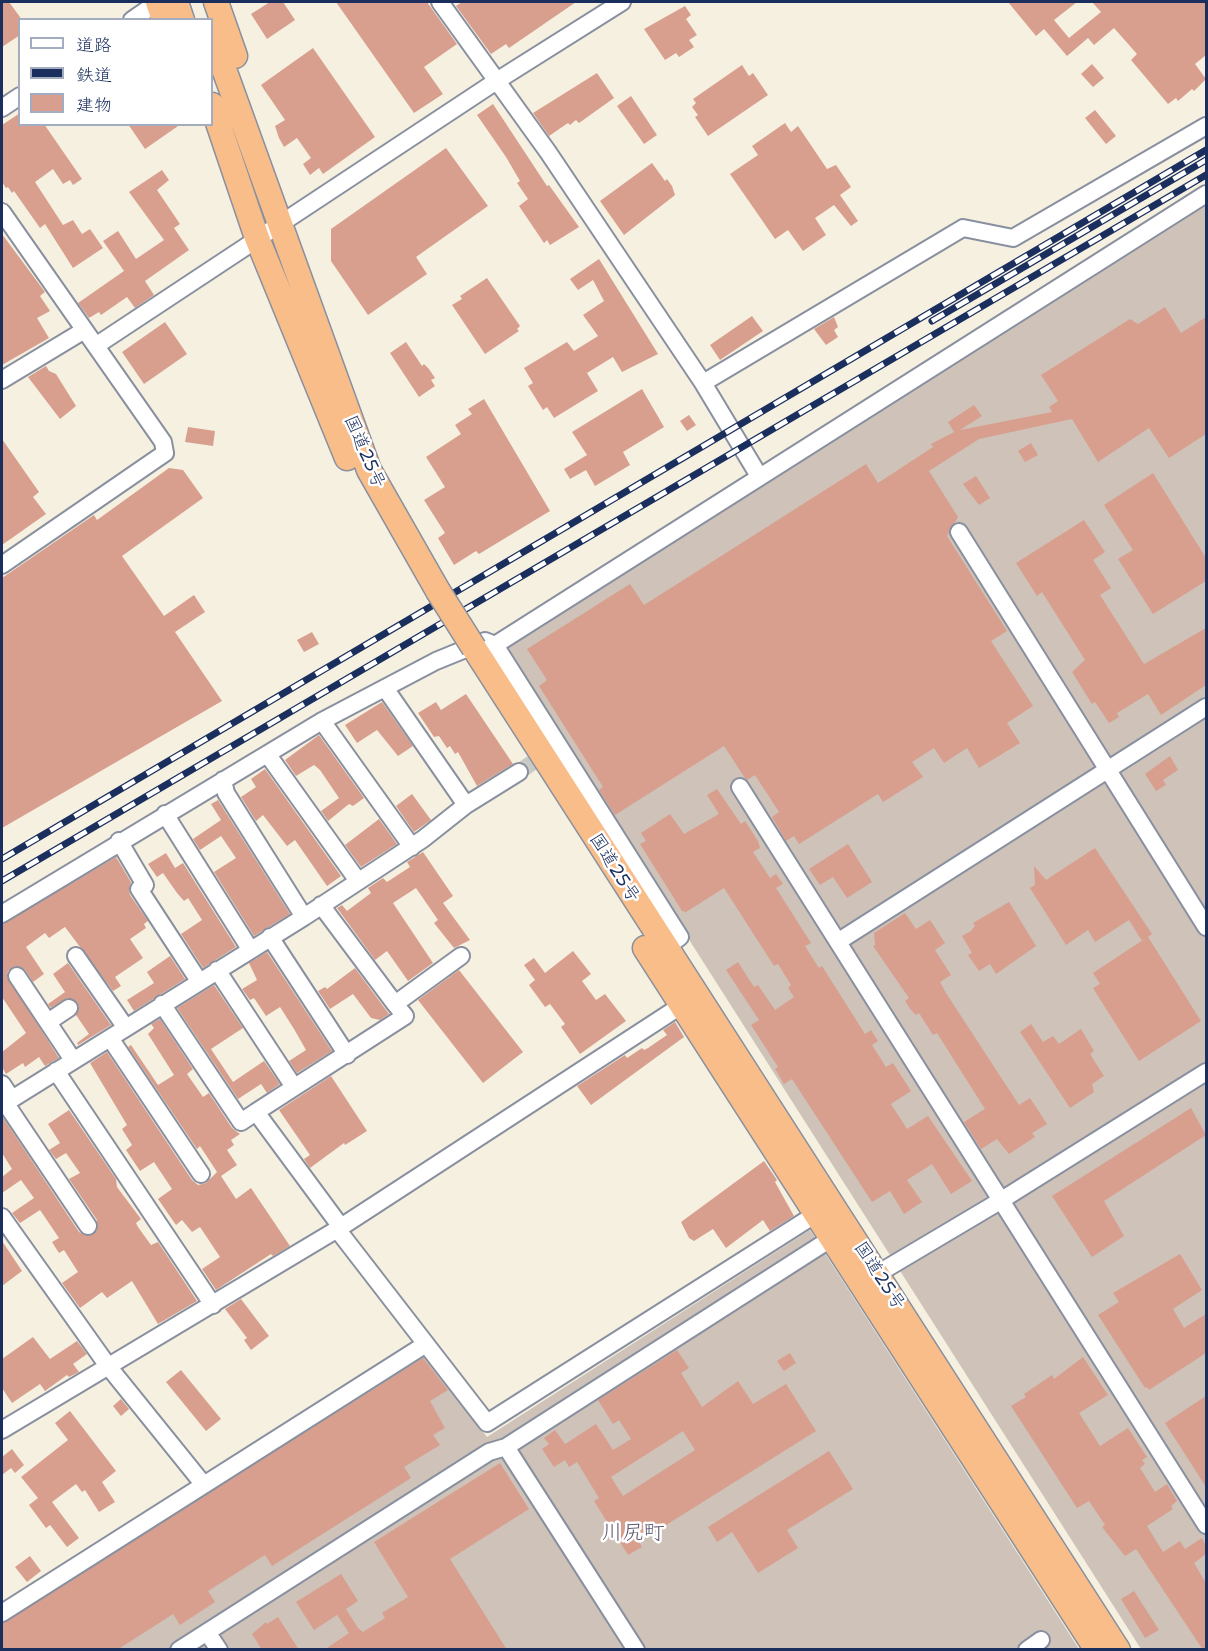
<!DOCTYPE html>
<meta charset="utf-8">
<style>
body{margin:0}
#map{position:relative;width:1208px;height:1651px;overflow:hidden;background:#f5f0e0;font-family:"Shantell Sans","Klee One",sans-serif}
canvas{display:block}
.frame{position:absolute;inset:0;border:3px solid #1b2f5e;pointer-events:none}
.legend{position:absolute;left:18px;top:18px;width:195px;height:108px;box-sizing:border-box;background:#fff;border:2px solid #a4acbf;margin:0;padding:8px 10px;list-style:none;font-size:18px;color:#1b2f5e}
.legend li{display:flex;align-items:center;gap:12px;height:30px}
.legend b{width:30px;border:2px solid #a4acbf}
</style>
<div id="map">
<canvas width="1208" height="1651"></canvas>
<div class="frame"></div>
<ul class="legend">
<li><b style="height:8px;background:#fff"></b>道路</li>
<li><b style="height:8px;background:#1b2f5e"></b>鉄道</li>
<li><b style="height:16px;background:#d99f8e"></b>建物</li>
</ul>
</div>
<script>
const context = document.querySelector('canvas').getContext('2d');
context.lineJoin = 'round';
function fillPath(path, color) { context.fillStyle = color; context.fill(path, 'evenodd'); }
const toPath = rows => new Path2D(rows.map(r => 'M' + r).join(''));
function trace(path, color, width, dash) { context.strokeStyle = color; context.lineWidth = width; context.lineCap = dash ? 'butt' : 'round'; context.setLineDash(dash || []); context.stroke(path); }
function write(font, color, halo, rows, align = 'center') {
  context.font = font + ' "Shantell Sans","Klee One",sans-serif'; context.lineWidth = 5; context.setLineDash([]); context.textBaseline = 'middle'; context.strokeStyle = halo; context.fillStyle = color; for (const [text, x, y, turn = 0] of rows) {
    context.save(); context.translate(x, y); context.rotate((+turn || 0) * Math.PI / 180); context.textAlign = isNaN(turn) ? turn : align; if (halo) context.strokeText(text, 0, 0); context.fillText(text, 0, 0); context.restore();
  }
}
const industrial = toPath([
 [1206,200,1206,1649,1141,1649,507,654,507,645],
 [810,1230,1079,1649,2,1650,2,1621,423,1352,487,1437]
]);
const building = toPath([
 [2,2,9,2,20,17,20,35,2,47],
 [270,2,283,2,295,20,267,39,251,14],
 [336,2,427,2,457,44,424,67,443,94,414,113],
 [462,2,576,2,509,48,506,44,491,54,456,6],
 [1008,2,1077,2,1054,20,1069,38,1101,12,1092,2,1206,2,1206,55,1195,64,1206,79,1194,91,1192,89,1178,101,1176,98,1168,104,1131,60,1137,54,1114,28,1094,45,1088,38,1067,56,1044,29,1036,36],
 [685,6,691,15,686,19,697,35,689,40,694,47,679,57,676,53,665,60,644,29],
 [313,48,375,137,323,174,319,168,310,175,303,164,311,158,297,138,284,147,279,138,275,126,285,120,261,85],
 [1092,64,1104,78,1093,87,1081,74],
 [742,65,749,76,753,73,768,95,708,136,695,117,698,115,692,107,696,103,693,99],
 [597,73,614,98,579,123,576,120,570,125,568,123,549,136,533,113],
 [631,96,657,135,644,144,617,106],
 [493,104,547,186,549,185,579,227,550,245,547,240,544,243,519,206,528,199,517,183,520,181,506,157,477,115],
 [1095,110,1116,136,1106,144,1085,118],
 [20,113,20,124,44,124,82,179,73,185,70,180,63,184,53,169,35,182,63,225,73,220,82,234,90,229,103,248,73,268,45,224,40,228,14,191,12,193,8,187,6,188,2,182,2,125],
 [785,123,791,132,798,126,827,169,836,165,851,187,840,195,858,221,851,226,834,205,815,218,826,235,803,251,788,230,775,239,730,174,758,155,752,146],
 [128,124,181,124,145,149],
 [446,148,488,206,416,257,427,274,368,315,331,261,331,229],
 [652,163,665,181,667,179,672,186,675,195,624,235,600,201],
 [162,170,169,180,157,190,180,224,174,228,189,250,145,281,154,295,135,308,127,297,101,315,99,312,89,318,78,303,124,271,103,241,118,231,136,259,164,240,129,192],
 [2,234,45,292,40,296,50,311,37,318,49,338,2,365],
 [599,259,658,354,622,372,613,357,587,373,598,391,554,418,547,407,543,410,528,386,533,383,524,368,567,342,574,351,598,336,583,315,604,301,593,280,578,290,570,279],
 [487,278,520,326,517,329,519,331,485,354,452,305,462,299,460,296],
 [1165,307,1181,333,1206,317,1206,434,1169,458,1149,428,1098,462,1072,419,979,439,929,471,958,517,947,536,1007,631,991,641,1033,706,1007,723,1020,743,979,768,967,748,944,763,934,748,912,762,923,777,883,802,878,794,799,844,794,836,786,841,772,817,779,812,755,775,747,780,745,778,724,746,615,815,599,790,603,787,539,686,547,680,527,649,630,584,644,605,866,464,878,483,933,447,931,444,954,432,948,422,974,405,982,416,960,430,1052,412,1049,407,1058,401,1041,375,1130,319,1138,324],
 [752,316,763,331,720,360,710,345],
 [834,317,838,327,834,330,838,337,826,345,814,329],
 [165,322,187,354,144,384,122,352],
 [406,342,422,366,424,364,429,369,435,378,431,380,435,386,419,397,390,353],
 [46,366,49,371,56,374,76,406,60,419,28,377],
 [642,389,664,427,623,452,630,465,595,486,586,470,570,479,564,469,587,455,572,432],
 [484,399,550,511,479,554,476,551,454,565,438,538,445,533,424,500,445,487,426,457,461,434,455,425,472,414,468,409],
 [689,415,696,425,687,431,680,421],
 [188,427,215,431,213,446,185,442],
 [2,439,39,492,33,497,46,514,2,545],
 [1031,443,1038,455,1025,462,1018,451],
 [169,468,183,470,203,498,122,556,164,616,194,595,205,612,175,632,222,701,2,828,2,578,94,515,97,520],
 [1153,473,1206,558,1206,581,1153,614,1118,559,1133,550,1104,505],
 [976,476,990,498,979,505,963,484],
 [1084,520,1105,552,1093,560,1111,588,1100,595,1144,664,1206,628,1206,685,1161,715,1148,694,1117,713,1119,717,1109,723,1095,702,1092,704,1072,672,1085,660,1042,592,1037,596,1016,563],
 [312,632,319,644,304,652,297,640],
 [466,694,513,764,477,786,458,752,455,754,450,746,447,748,439,736,434,737,418,713,436,702,441,710],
 [382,702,413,746,398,756,377,730,357,743,345,725],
 [319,735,364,798,353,806,349,804,328,821,321,811,339,798,320,770,314,765,296,776,285,760],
 [1170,756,1178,770,1163,780,1166,785,1156,791,1145,774],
 [265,769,341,876,327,886,295,840,287,846,263,815,256,821,241,797,256,787,251,779],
 [717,789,741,824,745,821,758,841,760,848,753,852,770,878,776,874,783,884,776,888,811,943,805,946,819,968,822,966,865,1034,871,1030,878,1041,872,1045,886,1067,893,1063,911,1091,891,1104,907,1129,928,1116,972,1181,951,1194,932,1164,907,1180,922,1202,904,1214,890,1191,872,1202,792,1079,784,1084,775,1069,778,1067,751,1025,759,1020,726,970,738,962,754,987,758,985,775,1010,794,997,788,988,791,985,778,964,774,966,724,888,686,912,682,911,640,844,646,841,641,833,670,814,684,834,719,814,707,795],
 [412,794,431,820,414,832,396,806],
 [218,800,290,914,254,936,214,872,236,858,221,836,200,850,193,839,221,820,211,804],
 [379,819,397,844,361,867,345,845],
 [848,844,872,882,847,898,833,877,820,885,809,869],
 [1095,848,1152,934,1148,937,1201,1021,1139,1061,1093,988,1100,984,1093,973,1146,938,1142,941,1129,920,1095,942,1088,930,1066,945,1030,888,1035,885,1034,866,1046,880],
 [423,852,453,896,443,903,470,940,454,948,434,923,438,920,416,888,393,903,433,963,408,981,387,951,375,960,337,908,342,905,347,911,371,893,368,888,383,878,387,882,410,867,407,862],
 [166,853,175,868,183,863,236,947,203,968,181,934,202,920,188,898,184,901,177,893,163,873,157,877,148,864],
 [116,857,131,882,129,889,130,895,148,921,144,924,146,928,130,939,143,958,115,977,121,986,113,991,65,927,49,938,45,933,26,947,44,974,33,982,25,970,16,966,8,971,7,977,59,1058,45,1066,39,1057,25,1067,23,1063,6,1074,2,1067,2,1052,26,1033,2,997,2,924],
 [1009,902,1036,946,996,974,990,964,979,971,968,955,972,953,962,936,971,931,975,926,973,923],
 [905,913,916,929,930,920,945,943,935,950,951,975,940,982,946,993,1019,1105,1030,1098,1047,1124,1032,1133,1035,1137,1009,1154,997,1139,981,1149,964,1122,985,1109,937,1033,933,1035,919,1013,916,1015,911,1010,905,1001,909,998,873,946,875,945,874,933],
 [573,951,591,974,582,981,596,1000,605,994,626,1021,580,1054,561,1027,565,1024,550,1004,545,1007,529,985,535,980,524,965,534,958,545,973],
 [267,952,332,1051,297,1073,289,1061,306,1050,294,1029,280,1007,266,1016,254,998,250,1000,242,989,257,980,249,963],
 [170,956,185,979,134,1011,127,1000,154,983,147,972],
 [68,963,111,1025,78,1045,77,1043,89,1034,76,1015,79,1008,77,1002,68,998,51,1008,48,1004,65,992,53,974],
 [355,968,389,1014,380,1020,371,1018,353,994,330,1009,318,991,325,987,327,989],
 [459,970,523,1052,483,1083,418,1000],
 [214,985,243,1028,211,1049,233,1082,264,1061,280,1084,267,1093,261,1084,238,1099,177,1008],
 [160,1019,193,1069,187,1074,203,1097,209,1093,232,1128,240,1134,231,1140,234,1145,227,1150,237,1165,221,1176,236,1199,251,1188,290,1246,273,1256,271,1254,216,1290,202,1269,220,1257,200,1227,192,1232,182,1220,176,1225,158,1199,172,1189,154,1162,140,1171,126,1150,132,1145,122,1129,127,1125,90,1063,107,1052,192,1180,198,1185,206,1183,217,1172,200,1146,197,1149,128,1047,131,1045,158,1085,174,1075,148,1034,154,1028,151,1024],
 [675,1022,684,1037,591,1105,577,1086,625,1055,627,1058,642,1048,644,1050,648,1048,667,1035,663,1030],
 [1031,1024,1043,1042,1053,1036,1059,1044,1081,1029,1094,1051,1090,1054,1104,1076,1092,1084,1094,1092,1070,1108,1020,1032],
 [331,1076,367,1131,345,1145,344,1143,310,1168,304,1159,310,1155,279,1110],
 [1191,1108,1206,1135,1104,1201,1124,1236,1092,1257,1052,1196],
 [69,1110,116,1179,117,1187,141,1219,136,1223,138,1227,151,1245,158,1242,197,1301,158,1324,132,1281,107,1298,102,1292,80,1308,62,1283,78,1272,64,1250,59,1253,52,1242,59,1238,40,1210,20,1223,12,1213,34,1198,21,1180,2,1193,2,1177,12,1169,2,1153,2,1116,79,1232,88,1236,97,1231,97,1220,69,1179,80,1173,66,1153,56,1159,49,1150,60,1143,48,1124],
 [764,1161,777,1180,775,1182,794,1216,770,1231,763,1220,726,1248,713,1229,694,1241,689,1238,681,1222],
 [2,1241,22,1271,2,1286],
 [1180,1254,1202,1290,1173,1309,1184,1328,1206,1314,1206,1353,1149,1390,1147,1387,1145,1388,1098,1315,1119,1302,1113,1293],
 [241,1299,269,1336,251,1350,244,1340,247,1338,225,1309],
 [33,1337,50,1359,77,1341,87,1354,73,1364,79,1372,69,1377,67,1375,45,1391,40,1384,12,1403,2,1388,2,1359],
 [677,1350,689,1368,681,1373,702,1407,738,1381,753,1404,786,1384,816,1431,639,1542,642,1547,628,1555,594,1501,599,1498,577,1462,569,1467,565,1460,554,1467,542,1449,549,1444,544,1438,555,1430,565,1444,596,1424,613,1450,631,1439,619,1420,613,1424,598,1400],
 [683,1431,695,1450,623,1496,611,1477],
 [790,1353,796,1363,784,1371,777,1361],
 [1083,1357,1108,1395,1079,1413,1100,1446,1128,1428,1147,1457,1142,1460,1145,1464,1140,1468,1155,1492,1167,1484,1177,1501,1171,1506,1173,1509,1147,1526,1163,1552,1180,1541,1185,1549,1202,1538,1206,1546,1206,1554,1194,1563,1206,1583,1206,1650,1203,1650,1136,1549,1125,1556,1102,1527,1105,1525,1089,1501,1077,1508,1011,1406,1026,1397,1024,1394,1052,1375,1054,1379],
 [423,1358,448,1390,430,1401,445,1428,433,1435,440,1445,404,1467,411,1478,272,1566,265,1555,208,1591,215,1602,180,1625,173,1614,117,1650,2,1650,2,1623],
 [181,1370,221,1419,206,1431,166,1382],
 [1206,1396,1206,1487,1165,1423],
 [121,1399,129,1409,121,1416,113,1406],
 [70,1411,116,1471,102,1482,115,1502,99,1512,85,1490,82,1492,76,1484,52,1502,79,1538,67,1547,50,1525,46,1528,29,1505,38,1498,21,1477,68,1440,55,1423],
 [12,1449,24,1465,15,1473,11,1468,2,1475,2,1457],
 [829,1451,853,1489,787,1530,798,1548,758,1573,732,1532,717,1542,708,1527],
 [500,1463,529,1509,450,1559,507,1650,324,1650,349,1633,337,1615,314,1630,296,1602,341,1574,358,1601,346,1609,358,1628,363,1632,385,1618,382,1613,408,1597,374,1542],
 [30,1556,41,1571,27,1582,15,1567],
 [1134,1591,1159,1630,1145,1638,1121,1599],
 [278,1617,299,1650,262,1650,252,1634,266,1622,267,1624]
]);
const minorTunnel = toPath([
 [519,772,550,750]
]);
const minor = toPath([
 [440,2,548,152,703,383,759,476],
 [132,20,158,2],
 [2,108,20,96],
 [2,212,163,442,165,453,2,565],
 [97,345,495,82,622,2],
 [2,380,83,331],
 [703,383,963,228,1013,238,1206,126],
 [959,532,1206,927],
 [495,645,1206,194],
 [385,688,466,805],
 [322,721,412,847],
 [268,755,358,881],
 [223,780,226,793,304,917],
 [740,787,1206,1525],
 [165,814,250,949],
 [119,841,145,885,139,889,199,981],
 [321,905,395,1004],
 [2,914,322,721,436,661,485,641,495,645,680,937,665,948],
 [270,937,347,1055],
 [839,941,1206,707],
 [76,956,126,1028],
 [217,970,294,1087],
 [17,976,73,1060],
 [162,1004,241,1122,256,1112,341,1227],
 [48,1022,69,1008],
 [110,1038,201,1174],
 [56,1071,213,1305],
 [2,1084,12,1099,304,917,423,839,466,805,519,772],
 [2,1098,88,1226],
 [256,1112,405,1016,395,1004,461,956],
 [2,1217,108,1366,204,1485],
 [337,1229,487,1423,816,1214],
 [867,1280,1000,1201,1206,1072],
 [2,1430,341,1227,682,1005],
 [506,1447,636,1650],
 [2,1613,426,1344],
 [207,1632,219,1650],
 [179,1650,489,1452,506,1447,832,1238],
 [1027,1650,1041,1640]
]);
const highway = toPath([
 [158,2,164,20],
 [176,2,182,20],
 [216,2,235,56],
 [212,36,369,470,438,591],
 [212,105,257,238,347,458],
 [474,648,1118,1650],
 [645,948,1097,1650]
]);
const rail = toPath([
 [932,321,1206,160],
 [2,859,1206,150],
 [2,881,1206,175]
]);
const highwayBridge = toPath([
 [438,591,474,648]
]);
const streetNames = [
 ["国道25号",364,452,67],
 ["国道25号",614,868,58],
 ["国道25号",879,1276,57]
];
const quarterNames = [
 ["川尻町",633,1534]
];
fillPath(industrial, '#cec2b9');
fillPath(building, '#d99f8e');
trace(minorTunnel, '#c9c9c6', 16, [16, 8]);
trace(minor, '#88909f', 20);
trace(highway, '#88909f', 27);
trace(minor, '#fff', 16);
trace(highway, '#f8bd89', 24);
trace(rail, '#1b2f5e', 7);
trace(rail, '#fff', 4.5, [14]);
trace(highwayBridge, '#88909f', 27, []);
trace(highwayBridge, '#f8bd89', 24);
write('18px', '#1b2f5e', '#fff', streetNames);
write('21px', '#5e566f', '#fff', quarterNames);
</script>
